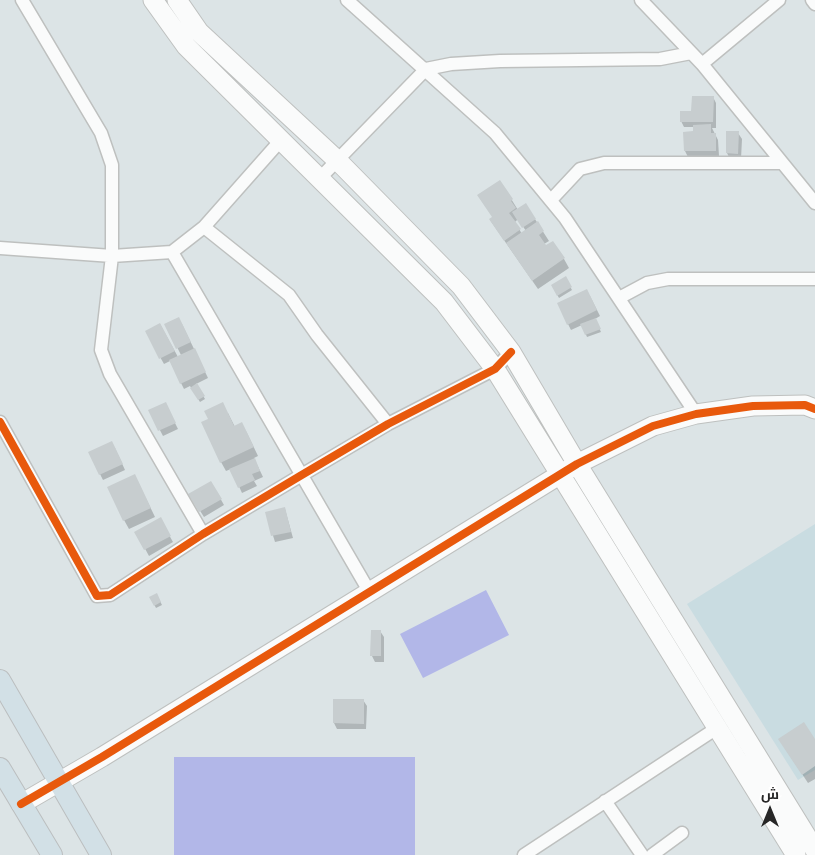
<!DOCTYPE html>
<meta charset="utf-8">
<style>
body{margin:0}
#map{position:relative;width:815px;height:855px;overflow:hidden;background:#dce4e6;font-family:"Source Sans 3",Cairo,sans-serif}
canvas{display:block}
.north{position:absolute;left:745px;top:785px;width:50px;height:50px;-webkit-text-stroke:4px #fff;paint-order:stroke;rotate:0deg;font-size:14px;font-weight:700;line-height:20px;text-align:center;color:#272727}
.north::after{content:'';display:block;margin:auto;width:18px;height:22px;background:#272727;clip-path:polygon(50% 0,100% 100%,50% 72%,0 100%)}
</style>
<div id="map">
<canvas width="815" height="855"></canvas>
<div class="north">ش</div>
</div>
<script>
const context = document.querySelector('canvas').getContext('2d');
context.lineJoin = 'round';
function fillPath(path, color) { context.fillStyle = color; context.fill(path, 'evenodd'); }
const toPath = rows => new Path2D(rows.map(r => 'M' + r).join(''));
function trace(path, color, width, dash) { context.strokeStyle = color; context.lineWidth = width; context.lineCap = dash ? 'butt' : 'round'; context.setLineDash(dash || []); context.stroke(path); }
const education = toPath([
 [815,524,815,770,798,780,687,604]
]);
const pitch = toPath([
 [486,590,509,635,423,678,400,634],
 [174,757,415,757,415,855,174,855]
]);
const shadow = toPath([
 [713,97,716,103,716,128,712,128,718,140,719,156,688,157,685,151,684,133,694,133,694,127,684,127,681,121],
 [727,132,738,133,742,139,741,159,730,159,727,153],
 [500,181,518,210,526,205,549,241,544,244,564,259,569,268,538,289,490,220,493,218],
 [518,219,526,231,522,234,515,222],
 [565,278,572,290,559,298,552,285],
 [590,296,600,316,595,319,601,332,587,337,582,325,571,330,568,324],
 [160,324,178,357,181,355,166,325,182,324,208,378,196,384,205,399,200,402,190,386,184,389,170,361,164,364,146,332],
 [168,409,178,429,163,436,150,411],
 [228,413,235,427,242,424,247,433,258,456,254,458,263,477,254,481,257,486,242,493,231,469,226,471,221,462],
 [115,448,125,470,103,480,100,474],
 [211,482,224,505,204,517,190,495],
 [139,484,155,517,129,529,124,520],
 [285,509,293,538,275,542,266,513],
 [160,519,173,542,149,556,136,532],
 [157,595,162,605,156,608,151,598],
 [380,631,384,637,384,662,375,662,372,656],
 [363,700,367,706,366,729,337,729,334,723],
 [815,741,815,779,808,783,785,748]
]);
const building = toPath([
 [692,96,714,96,713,122,680,122,680,111,691,111],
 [711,124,711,133,716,133,716,151,684,151,683,132,693,131,693,125],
 [726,131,739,131,738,154,726,153],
 [500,180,513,199,511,201,516,208,509,213,521,229,504,241,489,219,492,217,477,195],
 [526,203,536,219,522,228,512,212],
 [538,221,544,231,539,235,546,245,553,241,565,258,532,281,506,243],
 [566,276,572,287,557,296,551,285],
 [587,289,597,310,567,325,557,303],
 [179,317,191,342,176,349,164,324],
 [596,318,601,329,585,335,580,324],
 [160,323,175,351,159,359,145,331],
 [195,348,206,372,180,384,169,360],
 [197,383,205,396,198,400,190,388],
 [166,402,176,423,158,431,148,410],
 [223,402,234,426,242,422,254,447,220,463,201,422,208,419,204,411],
 [112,441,123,464,99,475,88,452],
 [255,458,260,471,252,474,255,480,238,488,229,469],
 [135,474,151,508,123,521,107,487],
 [211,481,222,499,199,512,188,494],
 [285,507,291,532,271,536,265,512],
 [161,517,171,536,144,550,134,532],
 [157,593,161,602,154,606,149,597],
 [371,630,381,630,381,656,370,656],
 [333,699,364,699,364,724,333,723],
 [804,722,815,739,815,766,802,775,778,739]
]);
const street = toPath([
 [22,0,101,133,112,165,112,256,101,350,110,374,203,534],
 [347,0,495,133,565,218,696,414],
 [641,0,702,64,815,203],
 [812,0,815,4],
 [702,64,779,0],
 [321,177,426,69,451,64,500,61,660,59,691,53],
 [551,200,580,169,604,163,782,163],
 [204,227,289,295,317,335,388,424],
 [0,248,112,256,172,252,204,227,281,140],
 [172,252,369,591],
 [619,298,647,283,668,279,815,279],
 [0,422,97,596,110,595,203,534,300,476,388,424,495,369,511,352],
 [605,801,642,855],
 [524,855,717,728],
 [652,855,682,833]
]);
const secondary = toPath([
 [153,0,186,46,444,302,495,369,796,855],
 [177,0,199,32,338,161,461,286,511,352,577,464,815,850],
 [21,804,102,757,577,464,653,426,696,414,753,406,805,405,815,409]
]);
const primary = toPath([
 [0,680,101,855],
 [0,768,52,855]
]);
const cycleway = toPath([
 [0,422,97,596,110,595,203,534,300,476,388,424,495,369,511,352],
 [21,804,102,757,577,464,653,426,696,414,753,406,805,405,815,409]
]);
fillPath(education, '#c9dce1');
fillPath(pitch, '#b2b7e8');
fillPath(shadow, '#0003');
fillPath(building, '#c7cdcf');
trace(street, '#bec0bf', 15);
trace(secondary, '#bec0bf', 21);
trace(primary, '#bbbebf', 22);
trace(street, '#fafbfb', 12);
trace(secondary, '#fafbfb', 19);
trace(primary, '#d2e0e6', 20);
trace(cycleway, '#e8590c', 8);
</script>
